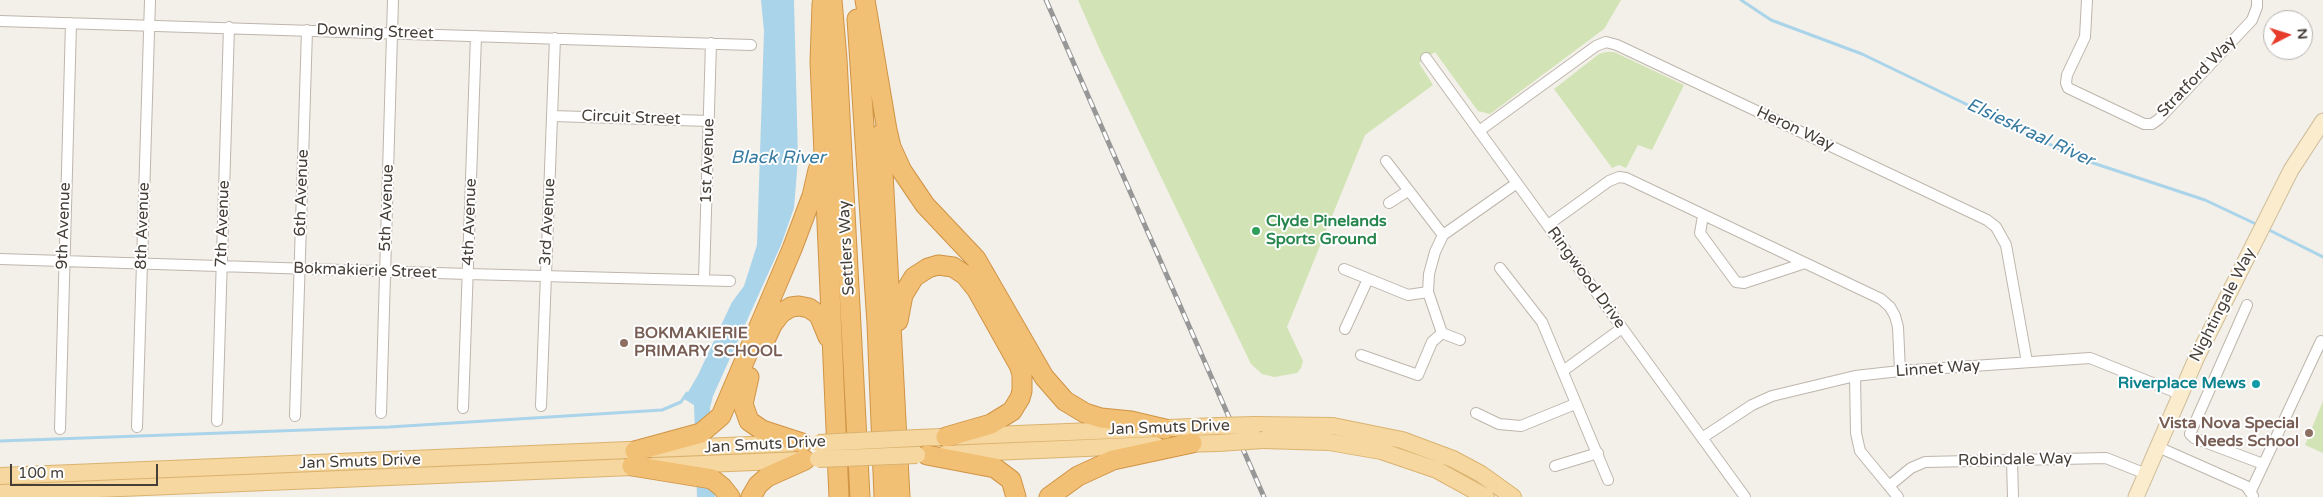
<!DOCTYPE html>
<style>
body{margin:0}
#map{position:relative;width:2323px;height:497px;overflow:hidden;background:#f3efe9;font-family:"Varela Round",sans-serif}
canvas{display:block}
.north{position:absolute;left:2263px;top:10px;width:50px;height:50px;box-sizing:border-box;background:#fff;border:1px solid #b5b2af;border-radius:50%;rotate:85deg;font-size:14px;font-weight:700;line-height:20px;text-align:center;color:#463f38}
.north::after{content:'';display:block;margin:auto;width:18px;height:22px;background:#e73b2b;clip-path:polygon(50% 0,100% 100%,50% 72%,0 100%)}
.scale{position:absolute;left:10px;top:464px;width:148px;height:22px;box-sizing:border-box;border:2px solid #463f38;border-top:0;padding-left:6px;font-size:15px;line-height:18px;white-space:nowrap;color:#463f38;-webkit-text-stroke:4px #fff;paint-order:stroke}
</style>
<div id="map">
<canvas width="2323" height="497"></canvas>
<div class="north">N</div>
<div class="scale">100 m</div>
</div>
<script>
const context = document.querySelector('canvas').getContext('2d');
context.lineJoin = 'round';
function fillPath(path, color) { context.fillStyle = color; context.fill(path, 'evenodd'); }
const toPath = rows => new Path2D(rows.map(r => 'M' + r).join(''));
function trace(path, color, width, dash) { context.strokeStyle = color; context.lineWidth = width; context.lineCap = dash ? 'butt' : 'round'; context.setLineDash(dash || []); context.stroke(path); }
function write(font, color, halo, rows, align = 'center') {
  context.font = font + ' "Varela Round",sans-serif'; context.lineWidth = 4; context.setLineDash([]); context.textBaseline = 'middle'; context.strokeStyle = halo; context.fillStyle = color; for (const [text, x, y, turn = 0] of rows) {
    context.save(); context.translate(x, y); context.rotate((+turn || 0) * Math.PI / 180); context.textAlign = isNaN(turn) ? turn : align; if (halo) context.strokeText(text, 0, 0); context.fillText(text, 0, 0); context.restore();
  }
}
const green = toPath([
 [1078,0,1621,0,1604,29,1490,114,1478,111,1435,52,1419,63,1433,85,1365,135,1287,327,1303,361,1301,368,1297,373,1274,377,1262,374,1251,364,1100,50],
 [1606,52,1614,52,1684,85,1652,150,1638,145,1626,168,1619,165,1612,168,1554,89,1599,54],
 [2323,401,2323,453,2305,445]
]);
const water = toPath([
 [761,0,794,0,798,159,794,208,781,245,713,396,710,408,715,497,697,497,694,405,684,399,698,375,732,302,744,286,757,245,764,31]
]);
const stream = toPath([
 [1741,0,1771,20,1862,54,2078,158,2205,200,2258,225],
 [2265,228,2323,257],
 [0,441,389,427,662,410,681,402,687,393]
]);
const street = toPath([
 [2087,0,2085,37,2067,75,2066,83,2068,88,2144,124,2152,124,2159,119,2252,20,2257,7,2257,0],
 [0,21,751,45],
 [1426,58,1745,497],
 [553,116,709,121],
 [1479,131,1596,46,1606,42,1617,45,1987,220,1996,227,2006,245,2027,362],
 [1386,161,1443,235],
 [1389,203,1408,191],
 [1703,216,1700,233,1736,282,1744,283,1805,263],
 [1548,225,1609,181,1619,177,1626,178,1881,299,1890,307,1895,316,1898,327,1900,371],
 [0,259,468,274,730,281],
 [1500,268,1542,322,1608,480],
 [1344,269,1408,295,1428,292],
 [704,279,711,43],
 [2247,305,2190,434,2194,438,2263,464],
 [1345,329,1368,279],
 [1460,340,1442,333,1428,292,1429,274,1435,252,1443,235,1517,183],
 [1361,355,1418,375,1432,342,1442,333],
 [1563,371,1622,328],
 [1855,376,1856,433,1860,451,1898,497],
 [541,406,555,38],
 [463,408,476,36],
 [381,413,393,0],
 [1476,413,1499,424,1521,426,1575,404],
 [295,416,307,30],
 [217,421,229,27],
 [137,427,150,0],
 [60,429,71,23],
 [1702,438,1752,405,1772,396,1855,376,1900,371,2090,358,2180,394],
 [2158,447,2246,486,2253,496],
 [2012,460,2013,497],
 [1555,466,1598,453],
 [1889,486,1911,468,1925,462,2106,458,2146,474],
 [2251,491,2321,341]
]);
const secondary = toPath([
 [2136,497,2196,359,2291,170,2323,121]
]);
const primary = toPath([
 [1255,425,1333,426,1402,440,1453,459,1481,474,1513,497],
 [917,438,1218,426],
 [1263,440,1329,442,1381,451,1437,470,1486,497],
 [1180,444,1218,443],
 [945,454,1156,445],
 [0,476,798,443],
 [0,493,803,460]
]);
const highway = toPath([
 [832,0,837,59,860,497],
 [865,0,887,130,891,147,902,171,925,205,976,259,1044,377,1065,401,1085,413,1101,418,1131,421,1165,429],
 [822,4,820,62,839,497],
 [857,19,877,324,884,497],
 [881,134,900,497],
 [898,321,903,295,914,277,928,268,938,265,953,267,965,275,977,290,1019,365,1022,374,1022,391,1020,398,1012,411,991,424,946,437],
 [766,338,772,325,781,313,791,307,799,306,809,308,819,315,828,337],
 [749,377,743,404,749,421,762,430,802,443],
 [635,451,701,433,721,416,792,249,812,196,818,170],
 [927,455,995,468,1011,480,1016,497],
 [632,466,712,479,722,487,730,497],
 [751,497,758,485,767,477,805,460],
 [1049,497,1078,476,1113,460,1192,443]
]);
const rail = toPath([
 [1046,0,1264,497]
]);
const primaryBridge = toPath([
 [1218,426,1255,425],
 [818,443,917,438],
 [1218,443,1263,440],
 [818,459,917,455]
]);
const markers = [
 [1256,231,5,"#2e9e5b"],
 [624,343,5,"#8d6e63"],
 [2256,384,5,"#0f9aa8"],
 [2309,433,5,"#8d6e63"]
];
const streetNames = [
 ["Downing Street",375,32,2],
 ["Stratford Way",2197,77,-46],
 ["Circuit Street",631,118,2],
 ["Heron Way",1795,129,25],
 ["1st Avenue",708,161,-88],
 ["6th Avenue",302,193,-88],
 ["5th Avenue",387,208,-88],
 ["4th Avenue",470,222,-88],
 ["3rd Avenue",548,222,-87],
 ["7th Avenue",223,224,-88],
 ["9th Avenue",64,226,-88],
 ["8th Avenue",143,226,-88],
 ["Settlers Way",847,248,-93],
 ["Bokmakierie Street",365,271,2],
 ["Ringwood Drive",1586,278,54],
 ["Nightingale Way",2223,305,-63],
 ["Linnet Way",1938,369,-4],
 ["Jan Smuts Drive",1169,428,-2],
 ["Jan Smuts Drive",765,445,-3],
 ["Robindale Way",2015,460,-1],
 ["Jan Smuts Drive",360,462,-2]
];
const leisureNames = [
 ["Clyde Pinelands",1266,222],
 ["Sports Ground",1266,240]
];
const educationNames = [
 ["BOKMAKIERIE",634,334],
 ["PRIMARY SCHOOL",634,352],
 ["Vista Nova Special",2299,424,"right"],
 ["Needs School",2299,442,"right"]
];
const cultureNames = [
 ["Riverplace Mews",2246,384]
];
const waterNames = [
 ["Elsieskraal River",2030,133,25],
 ["Black River",778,158]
];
fillPath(green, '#d2e4b5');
fillPath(water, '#aad4ea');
trace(stream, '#aad4ea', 3);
trace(street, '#beb6ac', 12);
trace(secondary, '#cfbe9c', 17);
trace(primary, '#dab370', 18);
trace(highway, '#d09445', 21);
trace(street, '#fff', 10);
trace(secondary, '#faeccc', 15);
trace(primary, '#f6d79f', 16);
trace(highway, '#f1c075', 19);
trace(rail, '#979797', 5);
trace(rail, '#fff', 3, [9]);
trace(primaryBridge, '#dab370', 18, []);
trace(primaryBridge, '#f6d79f', 16);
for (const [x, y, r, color] of markers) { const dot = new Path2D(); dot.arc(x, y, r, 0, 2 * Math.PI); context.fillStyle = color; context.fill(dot); trace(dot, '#fff', 2); }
write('16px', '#463f38', '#fff', streetNames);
write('bold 16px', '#27864d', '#fff', leisureNames, 'left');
write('bold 16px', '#785e54', '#fff', educationNames, 'left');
write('bold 16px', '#0d838f', '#fff', cultureNames, 'right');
write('italic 18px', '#387ba1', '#fff', waterNames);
</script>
